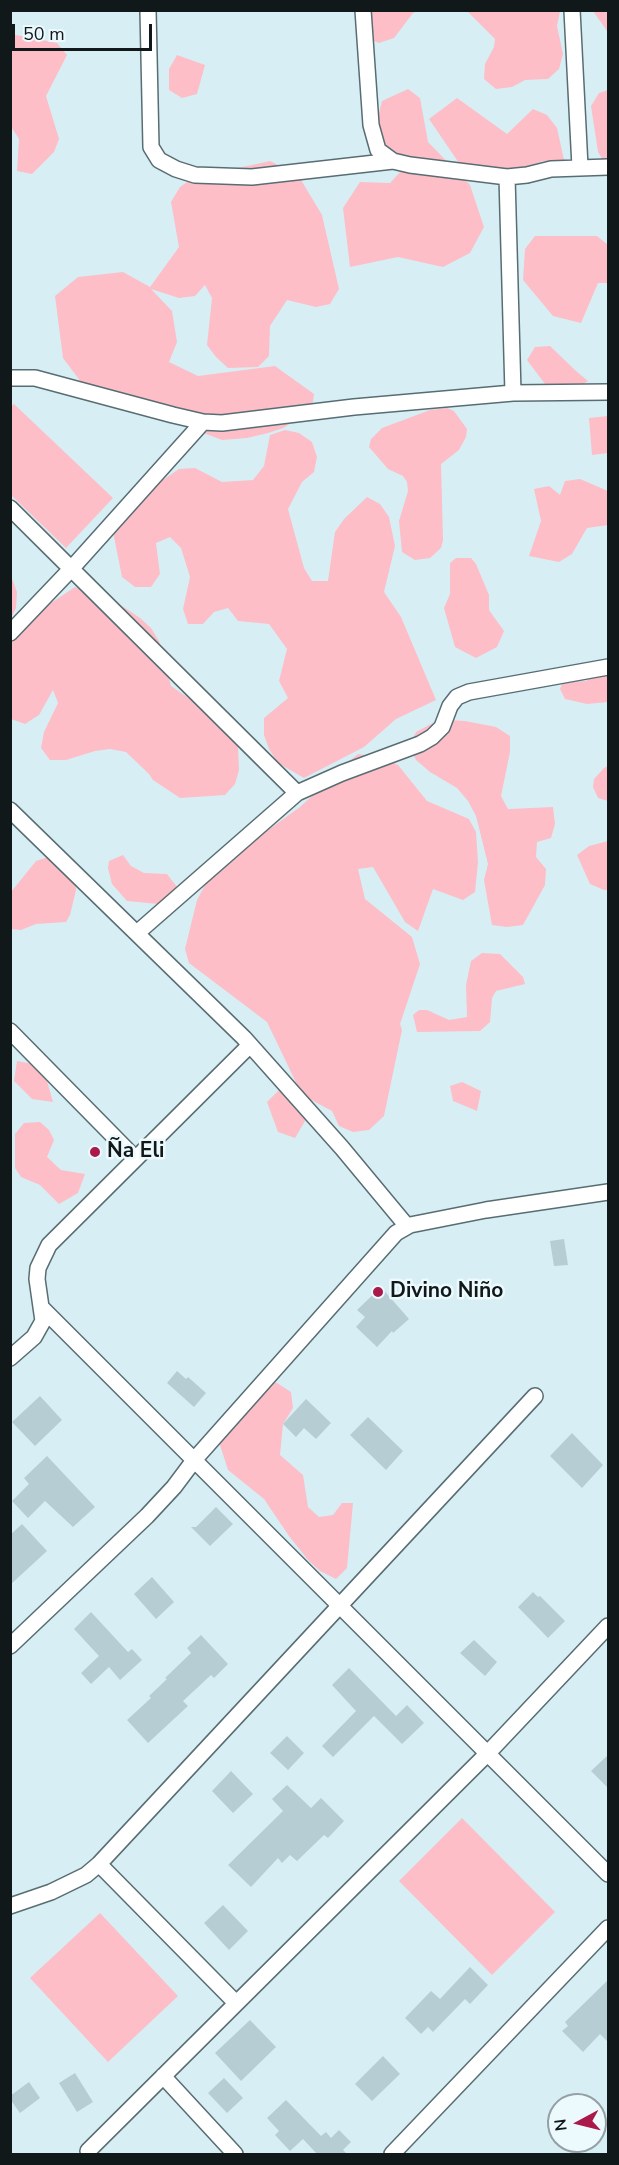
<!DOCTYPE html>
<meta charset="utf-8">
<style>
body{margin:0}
#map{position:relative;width:619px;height:2165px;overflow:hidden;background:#d7eff4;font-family:"Nunito Sans",sans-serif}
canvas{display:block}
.frame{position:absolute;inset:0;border:12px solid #10181a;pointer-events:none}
.north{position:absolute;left:547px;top:2093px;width:60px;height:60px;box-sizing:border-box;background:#ecfafe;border:2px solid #94a0a3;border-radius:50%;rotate:263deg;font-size:16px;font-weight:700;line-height:24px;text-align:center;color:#10181a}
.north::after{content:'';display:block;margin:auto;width:21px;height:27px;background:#ab184a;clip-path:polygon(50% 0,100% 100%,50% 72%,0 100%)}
.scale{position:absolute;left:12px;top:24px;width:140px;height:27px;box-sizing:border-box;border:3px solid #10181a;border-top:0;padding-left:8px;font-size:18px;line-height:21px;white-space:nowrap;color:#10181a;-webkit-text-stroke:4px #ecfafe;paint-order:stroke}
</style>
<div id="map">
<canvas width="619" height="2165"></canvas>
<div class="frame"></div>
<div class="north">N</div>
<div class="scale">50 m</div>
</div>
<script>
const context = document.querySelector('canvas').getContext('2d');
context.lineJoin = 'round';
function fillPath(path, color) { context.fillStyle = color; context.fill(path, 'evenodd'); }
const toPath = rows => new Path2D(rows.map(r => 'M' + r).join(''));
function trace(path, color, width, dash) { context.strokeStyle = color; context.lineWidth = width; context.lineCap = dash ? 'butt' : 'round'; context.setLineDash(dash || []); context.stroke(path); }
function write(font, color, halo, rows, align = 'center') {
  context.font = font + ' "Nunito Sans",sans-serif'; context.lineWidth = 5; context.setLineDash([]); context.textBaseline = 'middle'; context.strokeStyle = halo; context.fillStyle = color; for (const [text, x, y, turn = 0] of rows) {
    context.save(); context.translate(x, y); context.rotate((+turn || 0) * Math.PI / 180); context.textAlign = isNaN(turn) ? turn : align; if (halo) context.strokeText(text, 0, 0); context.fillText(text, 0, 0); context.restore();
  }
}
const green = toPath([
 [366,11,418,11,413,13,394,38,379,43,371,40],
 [467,11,560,11,557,26,563,54,559,69,548,79,525,80,512,87,496,89,484,79,485,64,494,47,495,39],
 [593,11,608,11,608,32,607,31],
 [11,34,57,43,67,55,46,96,59,139,54,152,32,174,17,171,19,139,10,125],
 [177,55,205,65,197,94,182,98,169,90,169,69],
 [408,89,420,98,428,142,470,185,484,227,470,253,443,267,398,257,350,267,343,208,360,182,390,183,401,171,390,160,377,133,378,117,382,101],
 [608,90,608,166,606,165,598,152,591,106,599,93],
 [457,98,507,134,533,109,547,115,557,128,564,160,543,161,518,171,463,169,429,119],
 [270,161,298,175,322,215,339,289,330,304,316,307,287,300,270,326,269,356,258,367,228,368,216,357,207,345,212,298,205,285,195,296,179,298,151,289,172,311,177,342,169,362,198,376,275,366,314,394,312,410,283,428,268,433,247,438,222,440,177,423,119,408,90,394,63,358,55,296,78,277,123,272,150,287,179,247,171,202,180,187,193,178],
 [535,236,597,236,608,245,608,283,598,283,581,323,553,316,523,280,525,249],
 [550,346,576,371,588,381,574,390,559,390,545,384,527,360,535,347],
 [14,404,113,498,66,548,11,495,10,408],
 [447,408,454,411,467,429,466,437,459,450,441,464,443,540,441,548,430,558,415,560,402,552,399,521,408,491,407,482,403,476,388,469,369,447,371,439,382,428,430,410],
 [608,416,608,453,592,455,589,418],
 [285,430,299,433,312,442,317,457,314,472,302,482,288,509,304,568,312,581,328,581,335,532,344,519,367,497,380,504,389,517,395,546,384,592,401,617,436,700,396,719,364,747,304,778,278,763,269,749,264,735,264,718,288,698,279,681,287,649,269,624,238,621,228,608,214,612,203,624,188,624,183,609,190,577,181,548,170,537,156,543,160,574,151,587,135,587,122,577,113,532,126,505,179,469,195,468,222,482,253,480,264,466,270,435],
 [580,479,608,491,608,525,587,528,572,554,559,562,529,556,541,521,534,489,549,486,560,495,565,481],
 [456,558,471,558,476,564,489,595,489,610,504,631,497,647,476,658,455,647,444,608,450,594,450,563],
 [11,576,17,592,16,608,11,618],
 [75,587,84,591,99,593,113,600,140,618,151,628,159,641,171,686,196,703,226,714,237,725,239,770,235,784,225,795,180,798,153,780,149,774,126,752,110,749,95,751,66,760,50,760,41,748,44,732,58,703,53,690,39,715,25,724,11,719,11,640,36,613],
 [608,660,608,702,587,704,565,699,560,689,563,682,586,681],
 [449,720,465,721,496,727,510,736,510,752,501,796,508,809,553,807,555,824,551,838,537,842,536,857,546,869,545,885,523,925,507,927,492,925,484,880,488,864,476,816,468,801,457,788,430,772,416,760,409,746,416,732,431,724],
 [358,754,384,758,398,765,427,801,469,819,476,832,478,862,475,892,463,900,433,889,418,931,405,922,373,867,358,869,365,899,412,937,420,964,400,1024,402,1030,384,1116,369,1130,353,1132,339,1126,332,1111,302,1095,267,1022,189,963,185,949,197,900,213,870,300,807,312,796,315,789],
 [608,766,608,801,598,798,593,787,594,779,604,768],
 [608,841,608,890,604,890,590,884,577,855,589,846],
 [123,855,131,866,144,873,167,874,177,887,158,904,127,901,112,884,108,868,109,861],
 [51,856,74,868,76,890,70,915,66,922,36,924,21,930,11,929,11,892,36,861],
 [482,953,500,954,523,977,525,984,496,991,492,998,490,1022,480,1031,417,1032,413,1015,419,1010,427,1010,449,1020,467,1017,466,985,471,961],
 [17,1061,33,1064,47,1081,53,1102,32,1099,14,1081],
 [462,1082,481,1091,477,1111,453,1101,450,1086],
 [281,1088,302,1100,305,1121,295,1138,278,1132,267,1102],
 [40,1122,49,1130,54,1140,47,1157,61,1170,85,1174,78,1193,59,1204,40,1185,21,1177,15,1168,15,1134,24,1123],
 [262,1380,277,1383,291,1392,293,1408,283,1424,280,1455,303,1475,308,1507,319,1517,333,1515,342,1503,353,1503,347,1568,336,1579,320,1571,308,1560,289,1536,264,1499,228,1470,219,1442,221,1427,236,1401,248,1389],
 [462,1818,555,1912,492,1975,399,1881],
 [100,1913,178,1996,108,2062,30,1978]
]);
const building = toPath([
 [564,1239,568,1265,554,1266,550,1241],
 [381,1287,409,1319,393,1333,392,1331,377,1347,356,1327,365,1317,357,1310],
 [177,1371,186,1379,188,1377,206,1393,194,1407,167,1383],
 [40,1396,62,1420,35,1446,12,1422],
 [306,1399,331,1423,316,1439,304,1428,296,1437,283,1424],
 [368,1417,403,1451,386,1470,350,1435],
 [572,1433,603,1465,582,1488,550,1456],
 [47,1456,95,1507,73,1527,45,1501,28,1518,12,1501,29,1484,24,1478],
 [216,1507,233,1524,210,1546,191,1527,196,1527],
 [22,1524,47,1551,10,1585,10,1535],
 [152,1577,174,1602,156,1619,134,1594],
 [533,1592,538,1597,540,1596,565,1621,548,1638,518,1607],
 [91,1612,128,1652,132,1649,142,1660,120,1680,109,1667,91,1684,81,1673,99,1656,74,1629],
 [201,1635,228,1664,214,1678,211,1675,183,1701,188,1706,148,1743,127,1720,151,1698,149,1696,167,1679,165,1678,191,1653,187,1648],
 [474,1640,497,1662,485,1676,460,1653],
 [349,1668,396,1716,407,1705,424,1723,402,1744,374,1716,333,1757,322,1746,356,1711,332,1685],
 [287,1736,304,1753,288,1770,270,1753],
 [609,1754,609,1789,591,1771],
 [231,1771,253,1794,233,1813,212,1791],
 [287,1785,311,1808,321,1798,344,1821,328,1838,324,1835,297,1861,290,1855,282,1863,278,1858,251,1887,228,1865,283,1811,272,1799],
 [223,1905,248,1931,229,1950,204,1923],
 [470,1967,488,1985,470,2004,465,1999,433,2032,428,2027,421,2034,405,2018,431,1991,440,1999],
 [609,1979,609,2043,600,2034,583,2052,562,2031,568,2026,565,2022],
 [250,2020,276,2047,241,2081,215,2053],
 [383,2056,400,2074,372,2101,355,2084],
 [75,2073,93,2102,77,2112,59,2083],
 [224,2078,243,2098,227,2113,208,2093],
 [29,2082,40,2098,20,2113,10,2099,10,2096],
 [286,2100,321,2136,326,2132,331,2138,339,2130,351,2142,343,2150,347,2154,314,2154,316,2153,303,2139,290,2151,275,2135,279,2131,267,2118]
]);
const minor = toPath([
 [148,10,151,147,159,160,176,169,195,175,252,177,393,161],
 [363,10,371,125,378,150,393,161,410,165,507,177,527,175,551,169,608,167],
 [572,10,580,167],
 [507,177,513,393],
 [10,378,35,378,173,415,203,422,222,423,354,407,513,393,608,392],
 [10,508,297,793],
 [10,633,72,568,203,422],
 [10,810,244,1038,342,1148,406,1225],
 [137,933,297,793,342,773,420,744,432,737,442,727,450,706,457,697,469,692,608,667],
 [10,1031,135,1158],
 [42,1308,608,1874],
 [10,1358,34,1337,43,1321,37,1279,38,1268,49,1245,250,1045],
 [10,1646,147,1516,174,1487,195,1459,396,1233,410,1225,486,1210,608,1192],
 [99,1864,236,2003],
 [10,1906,51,1892,86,1875,99,1864,535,1396],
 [163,2076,235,2154],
 [88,2151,488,1753,608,1626],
 [392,2154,608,1928]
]);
const markers = [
 [95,1152,6,"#ab184a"],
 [378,1292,6,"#ab184a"]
];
const poiNames = [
 ["Ña Eli",107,1152],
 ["Divino Niño",390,1292]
];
fillPath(green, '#fdbec8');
fillPath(building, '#b6cdd3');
trace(minor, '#586d72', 18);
trace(minor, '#fff', 15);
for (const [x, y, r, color] of markers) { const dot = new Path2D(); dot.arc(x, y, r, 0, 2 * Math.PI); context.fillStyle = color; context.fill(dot); trace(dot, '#ecfafe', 2); }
write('bold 21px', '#10181a', '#ecfafe', poiNames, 'left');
</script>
